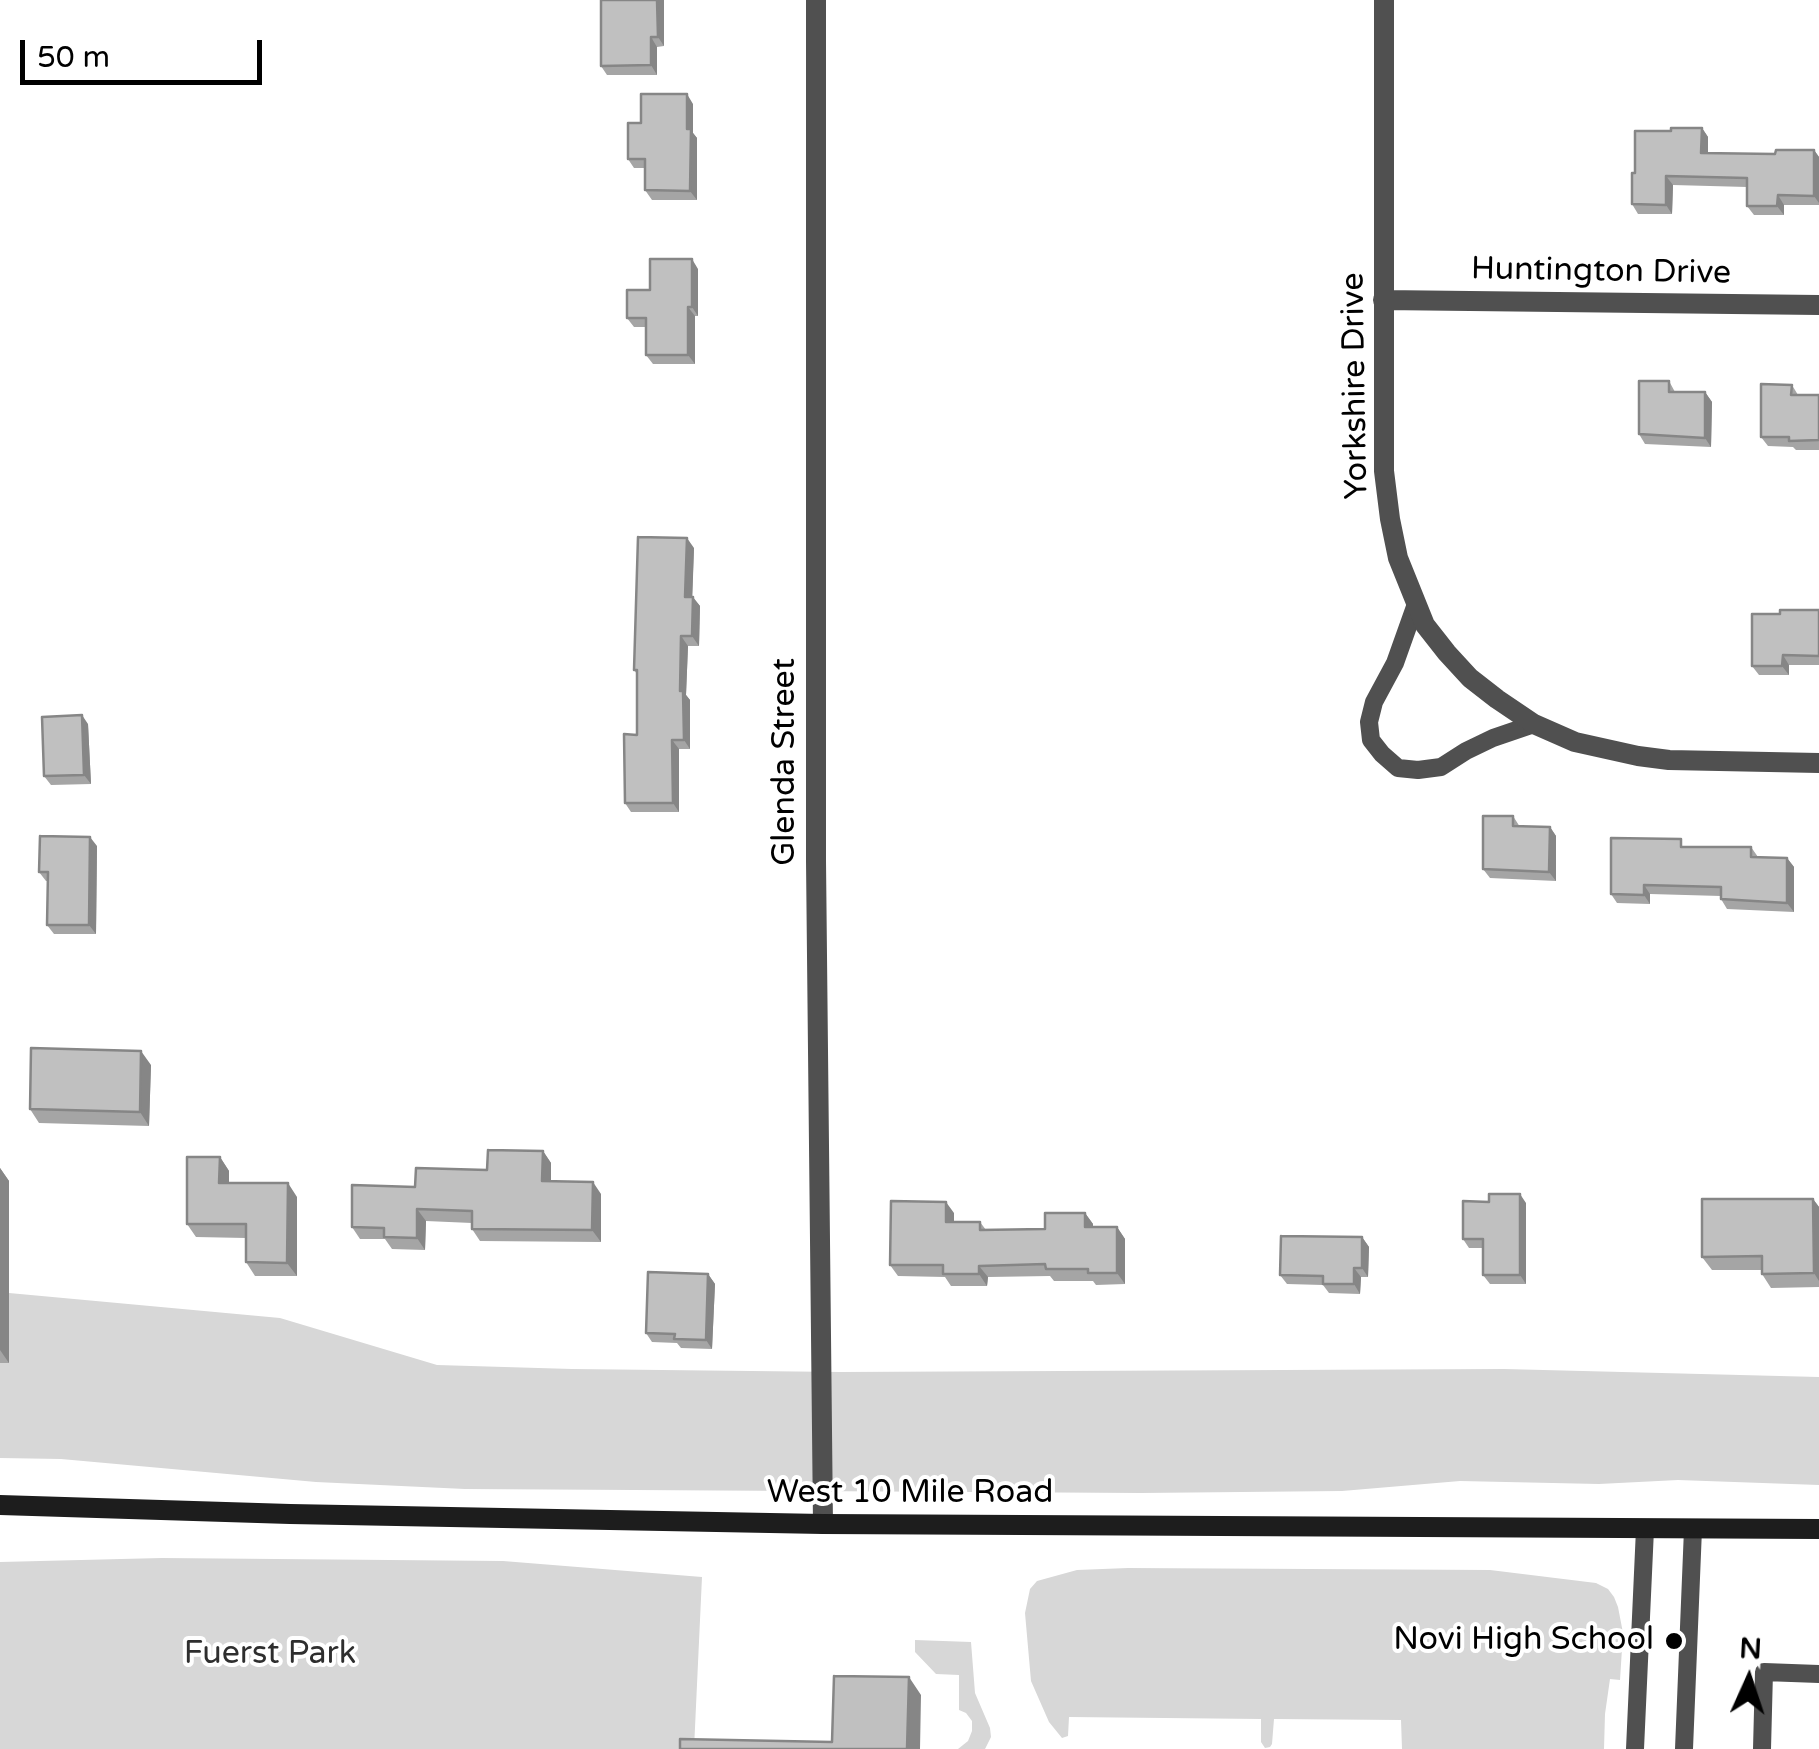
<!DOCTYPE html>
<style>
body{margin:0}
#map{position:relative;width:1819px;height:1749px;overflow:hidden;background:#fff;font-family:"Varela Round",sans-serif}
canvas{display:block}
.north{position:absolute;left:1699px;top:1629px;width:100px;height:100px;-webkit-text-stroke:8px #fff;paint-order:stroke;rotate:3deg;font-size:28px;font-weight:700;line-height:40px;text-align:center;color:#000}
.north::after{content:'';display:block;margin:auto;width:35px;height:45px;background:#000;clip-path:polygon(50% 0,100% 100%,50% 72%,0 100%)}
.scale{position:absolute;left:20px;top:40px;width:242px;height:45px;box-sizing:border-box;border:5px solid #000;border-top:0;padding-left:12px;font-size:30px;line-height:35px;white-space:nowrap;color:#000;-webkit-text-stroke:8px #fff;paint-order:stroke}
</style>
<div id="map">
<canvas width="1819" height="1749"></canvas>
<div class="north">N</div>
<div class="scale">50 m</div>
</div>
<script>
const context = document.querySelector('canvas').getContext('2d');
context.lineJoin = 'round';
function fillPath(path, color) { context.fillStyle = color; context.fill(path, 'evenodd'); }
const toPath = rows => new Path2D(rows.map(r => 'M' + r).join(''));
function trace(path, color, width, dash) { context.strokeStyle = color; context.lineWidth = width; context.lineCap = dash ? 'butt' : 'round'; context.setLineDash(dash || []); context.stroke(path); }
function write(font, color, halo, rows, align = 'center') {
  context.font = font + ' "Varela Round",sans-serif'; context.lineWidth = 8; context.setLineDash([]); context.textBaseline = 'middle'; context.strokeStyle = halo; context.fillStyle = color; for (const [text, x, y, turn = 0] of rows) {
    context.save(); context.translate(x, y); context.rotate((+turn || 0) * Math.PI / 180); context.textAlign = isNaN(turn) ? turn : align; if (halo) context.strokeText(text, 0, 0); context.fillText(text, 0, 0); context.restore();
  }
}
const green = toPath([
 [9,1293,280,1318,437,1365,572,1369,841,1372,1504,1369,1819,1377,1819,1485,1678,1480,1599,1484,1460,1481,1342,1491,1141,1493,465,1489,316,1482,61,1459,0,1458,0,1363,9,1362],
 [162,1558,503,1561,702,1577,694,1749,0,1749,0,1562],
 [1128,1568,1490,1570,1596,1583,1608,1589,1614,1597,1618,1607,1623,1633,1620,1680,1610,1679,1605,1714,1604,1749,1402,1749,1401,1720,1274,1719,1272,1744,1270,1747,1265,1748,1261,1742,1261,1719,1069,1717,1068,1736,1062,1738,1049,1722,1031,1681,1025,1613,1030,1589,1037,1581,1077,1570],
 [915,1640,971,1642,975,1693,990,1728,991,1737,985,1749,958,1749,968,1741,972,1731,972,1721,966,1713,959,1710,959,1675,936,1674,915,1652]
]);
const lane = toPath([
 [1416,604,1395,663,1374,702,1369,722,1371,740,1382,754,1398,768,1418,770,1441,767,1466,751,1493,738,1534,724],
 [1635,1749,1645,1529],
 [1684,1749,1693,1529],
 [1762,1749,1764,1672,1819,1674]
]);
const street = toPath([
 [816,0,816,861,823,1524],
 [1384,0,1384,471,1390,519,1398,558,1425,625,1447,653,1470,678,1497,699,1534,724,1575,742,1638,756,1669,760,1819,763],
 [1383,300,1819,305]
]);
const secondary = toPath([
 [0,1505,290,1514,823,1524,1819,1529]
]);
const wall = toPath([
 [664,0,664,46,657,47,657,75,607,75,601,66],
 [693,104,693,133,697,138,697,200,652,200,645,190,645,168,634,168,628,159,641,123],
 [1702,128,1708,137,1708,153,1775,154,1814,150,1819,157,1819,205,1784,205,1784,215,1754,215,1747,206,1747,187,1673,185,1672,214,1638,214,1632,204,1635,173,1671,131],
 [698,269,698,316,695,316,695,364,653,364,646,355,646,327,634,327,627,318,650,290],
 [1669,381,1675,392,1705,392,1712,402,1711,447,1645,444,1639,434],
 [1792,385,1798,395,1819,395,1819,450,1796,450,1793,447,1768,446,1761,437],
 [694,548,692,597,700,606,699,646,688,646,686,695,690,700,690,749,679,749,679,812,631,812,625,803,637,735,637,674,634,670],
 [1819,610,1819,665,1789,665,1789,675,1759,675,1752,666,1780,614],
 [88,724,91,784,51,785,44,776],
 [1513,816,1520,827,1550,827,1556,836,1556,881,1490,878,1483,869],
 [97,846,96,934,54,934,47,925,48,881,46,881,39,872],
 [1686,847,1751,847,1758,857,1787,858,1794,867,1794,912,1727,909,1721,899,1721,896,1650,894,1650,904,1617,903,1611,894],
 [151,1065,149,1126,39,1123,30,1109],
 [543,1151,551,1163,551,1181,601,1194,601,1242,480,1241,472,1229,472,1223,426,1221,425,1250,392,1249,385,1239,360,1239,352,1227,415,1187,487,1170],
 [220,1157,229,1171,229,1183,297,1197,297,1276,255,1276,246,1262,246,1238,196,1237,187,1224],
 [0,1168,9,1181,9,1363,0,1363],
 [1813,1199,1819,1207,1819,1287,1771,1288,1762,1274,1762,1270,1712,1270,1702,1257],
 [1526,1203,1526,1284,1490,1284,1483,1275,1483,1248,1469,1248,1463,1239],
 [954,1213,954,1222,980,1222,986,1230,1045,1229,1085,1213,1093,1224,1093,1227,1117,1227,1125,1239,1125,1284,1096,1285,1093,1281,1054,1281,1050,1276,988,1277,987,1286,951,1286,945,1277,898,1276,890,1265],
 [1362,1237,1369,1247,1368,1277,1361,1277,1360,1294,1329,1293,1323,1285,1287,1284,1280,1275],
 [708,1274,715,1284,712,1349,681,1348,677,1343,652,1342,646,1333]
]);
const shadedWall = toPath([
 [657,0,664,0,664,46,658,37],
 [651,37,657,47,657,75,651,65],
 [687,94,693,104,693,133,697,138,697,200,690,191,687,129],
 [1702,128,1708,137,1708,162,1701,153],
 [1814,150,1819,157,1819,203,1814,196],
 [1666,176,1673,185,1672,214,1666,205],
 [1778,195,1784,205,1784,215,1777,206],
 [692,259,698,269,698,316,692,307],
 [688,307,695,316,695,364,688,355],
 [1705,392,1712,402,1711,447,1705,438],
 [687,538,694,548,692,606,685,597],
 [693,597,700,606,699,646,692,636],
 [681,636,688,646,686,695,690,700,690,749,684,740,680,691],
 [1783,655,1789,665,1789,675,1782,666],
 [82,715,88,724,91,784,84,775],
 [672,740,679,749,679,812,673,803],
 [1550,827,1556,836,1556,881,1549,872],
 [90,837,97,846,96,934,89,925],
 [1787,858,1794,867,1794,912,1787,903],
 [1644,885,1650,894,1650,904,1644,895],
 [141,1051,151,1065,149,1126,140,1112],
 [543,1151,551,1163,551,1193,542,1181],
 [220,1157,229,1171,229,1196,219,1183],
 [0,1168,9,1181,9,1363,0,1350],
 [593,1182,601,1194,601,1242,592,1230],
 [288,1183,297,1197,297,1276,287,1263],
 [1520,1194,1526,1203,1526,1284,1520,1275],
 [1813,1199,1819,1207,1819,1281,1814,1273],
 [946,1202,954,1213,954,1233,946,1222],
 [417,1209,426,1221,425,1250,417,1238],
 [1085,1213,1093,1224,1093,1238,1085,1227],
 [1117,1227,1125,1239,1125,1284,1117,1273],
 [1362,1237,1369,1247,1368,1277,1362,1268],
 [979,1266,988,1277,987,1286,979,1274],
 [1354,1268,1361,1277,1360,1294,1354,1284],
 [708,1274,715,1284,712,1349,706,1340],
 [909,1677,921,1695,920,1749,907,1749]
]);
const building = toPath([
 [601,0,657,0,658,37,651,37,651,65,601,66,601,0],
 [641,94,687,94,687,129,691,129,690,191,645,190,645,159,628,159,628,123,641,123,641,94],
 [1671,128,1702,128,1701,153,1775,154,1776,150,1814,150,1814,196,1778,195,1777,206,1747,206,1747,178,1666,176,1666,205,1632,204,1632,173,1635,173,1635,131,1671,131,1671,128],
 [650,259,692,259,692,307,688,307,688,355,646,355,646,318,627,318,627,290,650,290,650,259],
 [1639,381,1669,381,1669,392,1705,392,1705,438,1639,434,1639,381],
 [1761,384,1792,385,1791,395,1819,395,1819,440,1789,441,1789,437,1761,437,1761,384],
 [638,537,687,538,685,597,693,597,692,636,681,636,680,691,683,691,684,740,672,740,673,803,625,803,624,734,637,735,637,670,634,670,638,537],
 [1780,610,1819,610,1819,656,1783,655,1782,666,1752,666,1752,614,1780,614,1780,610],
 [82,715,84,775,44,776,42,717,82,715],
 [1483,816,1513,816,1513,826,1550,827,1549,872,1483,869,1483,816],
 [40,836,90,837,89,925,47,925,48,872,39,872,40,836],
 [1611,838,1681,839,1681,847,1751,847,1751,857,1787,858,1787,903,1721,899,1721,887,1644,885,1644,895,1611,894,1611,838],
 [31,1048,141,1051,140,1112,30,1109,31,1048],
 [488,1150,543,1151,542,1181,593,1182,592,1230,472,1229,472,1211,417,1209,417,1238,384,1237,384,1228,352,1227,352,1185,415,1187,416,1168,487,1170,488,1150],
 [187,1157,220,1157,219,1183,288,1183,287,1263,246,1262,246,1224,187,1224,187,1157],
 [1489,1194,1520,1194,1520,1275,1483,1275,1483,1239,1463,1239,1463,1201,1489,1202,1489,1194],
 [1702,1199,1813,1199,1814,1273,1762,1274,1762,1256,1702,1257,1702,1199],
 [891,1201,946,1202,946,1222,980,1222,980,1230,1045,1229,1045,1213,1085,1213,1085,1227,1117,1227,1117,1273,1088,1273,1088,1269,1046,1269,1045,1264,979,1266,979,1274,943,1274,943,1265,890,1265,891,1201],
 [1281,1236,1362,1237,1362,1268,1354,1268,1354,1284,1323,1284,1323,1276,1280,1275,1281,1236],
 [648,1272,708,1274,706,1340,674,1339,675,1334,646,1333,648,1272],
 [834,1676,909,1677,907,1749,680,1749,680,1739,832,1742,834,1676]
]);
const markers = [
 [1674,1641,10,"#000"]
];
const streetNames = [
 ["Huntington Drive",1601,272,1],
 ["Yorkshire Drive",1356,386,-91],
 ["Glenda Street",786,762,-90],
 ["West 10 Mile Road",910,1494]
];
const poiNames = [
 ["Novi High School",1654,1641]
];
const parkNames = [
 ["Fuerst Park",270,1655]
];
fillPath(green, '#d7d7d7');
trace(lane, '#505050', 18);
trace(street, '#505050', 20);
trace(secondary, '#1d1d1d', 20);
fillPath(wall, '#a5a5a5');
fillPath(shadedWall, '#868686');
fillPath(building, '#c0c0c0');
trace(building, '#868686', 2.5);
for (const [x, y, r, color] of markers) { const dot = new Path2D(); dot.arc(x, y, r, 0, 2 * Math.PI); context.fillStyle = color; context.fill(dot); trace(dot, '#fff', 4); }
write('32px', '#000', '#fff', streetNames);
write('32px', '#000', '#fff', poiNames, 'right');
write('32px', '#2e2e2e', '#fff', parkNames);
</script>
